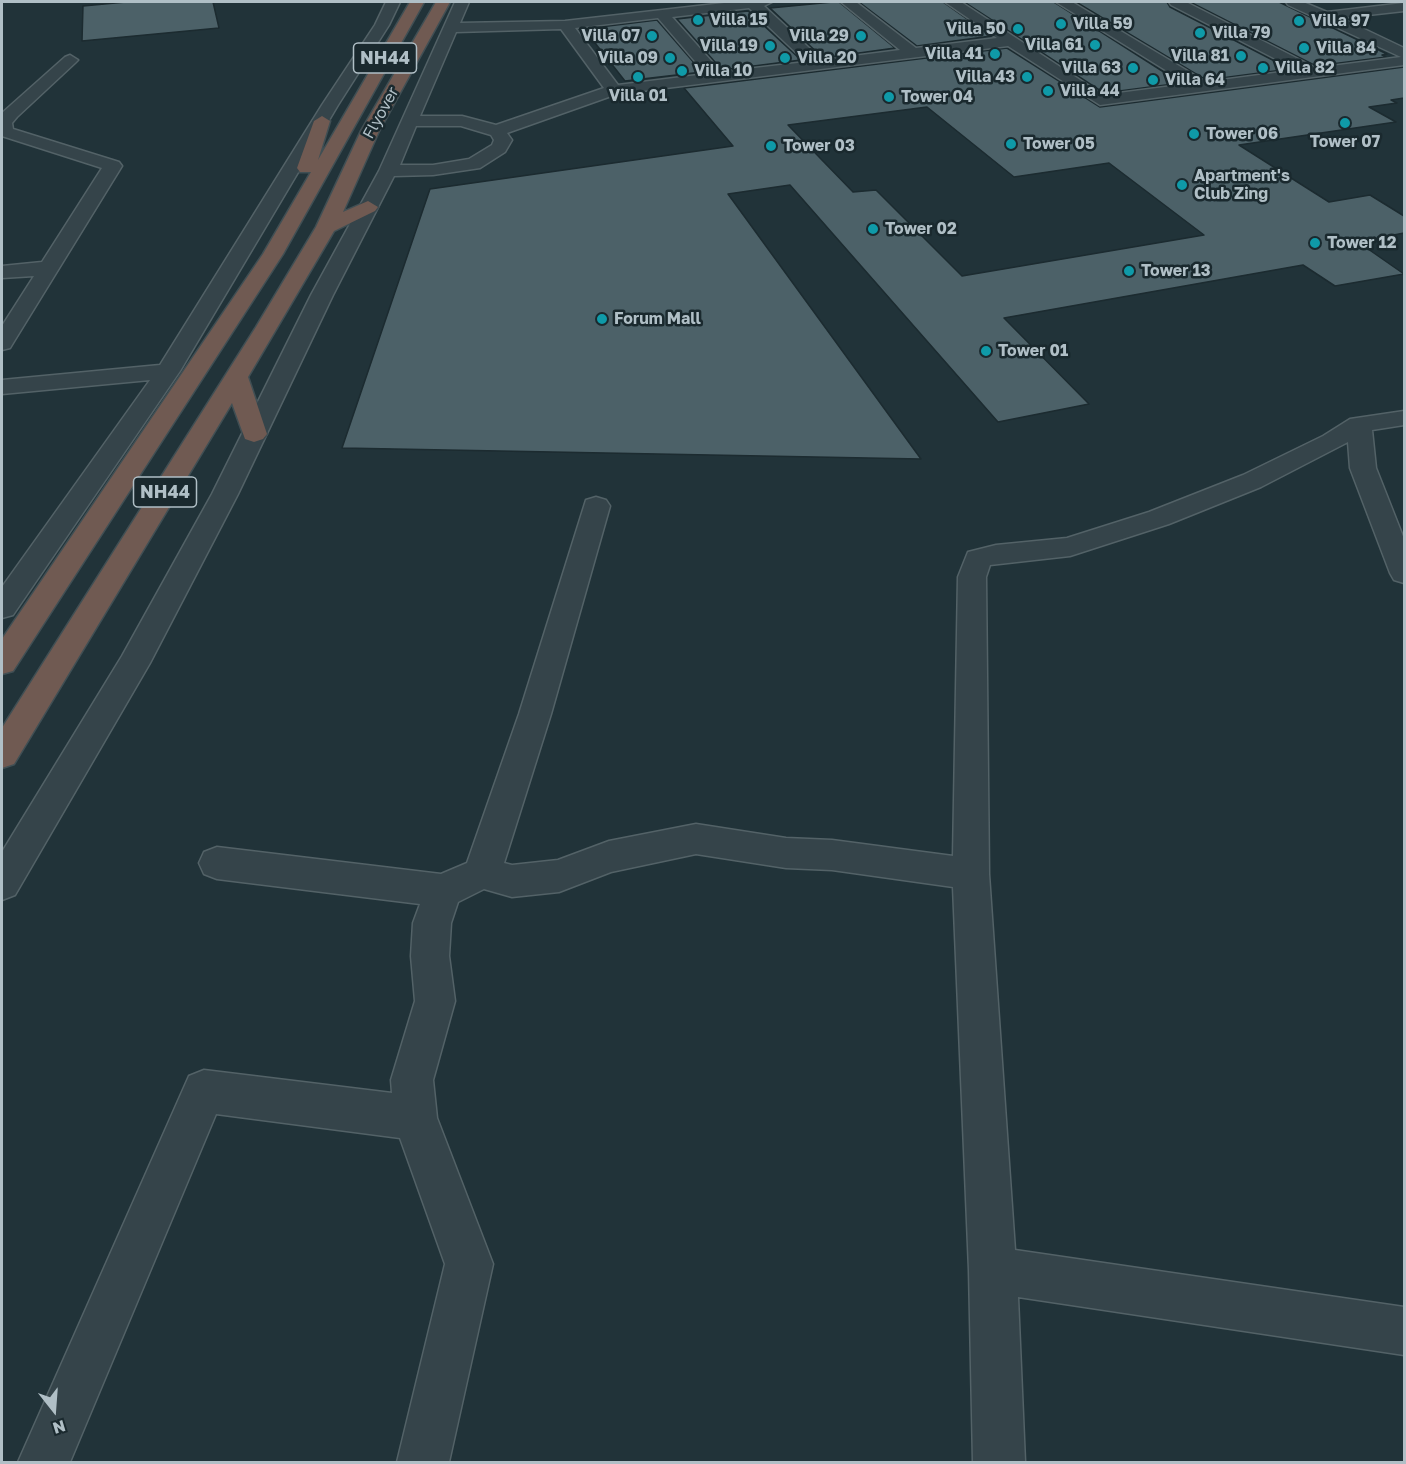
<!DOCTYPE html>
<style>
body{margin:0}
#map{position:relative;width:1406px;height:1464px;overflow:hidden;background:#213339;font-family:"Golos Text",sans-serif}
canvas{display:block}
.frame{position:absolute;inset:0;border:3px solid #b0bfc6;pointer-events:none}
.north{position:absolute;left:24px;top:1380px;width:60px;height:60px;-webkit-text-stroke:4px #1a292e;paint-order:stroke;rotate:163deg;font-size:16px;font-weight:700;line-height:24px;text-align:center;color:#b0bfc6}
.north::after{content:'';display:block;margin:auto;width:21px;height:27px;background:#b0bfc6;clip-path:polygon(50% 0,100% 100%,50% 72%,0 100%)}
</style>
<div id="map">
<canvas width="1406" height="1464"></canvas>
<div class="frame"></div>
<div class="north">N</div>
</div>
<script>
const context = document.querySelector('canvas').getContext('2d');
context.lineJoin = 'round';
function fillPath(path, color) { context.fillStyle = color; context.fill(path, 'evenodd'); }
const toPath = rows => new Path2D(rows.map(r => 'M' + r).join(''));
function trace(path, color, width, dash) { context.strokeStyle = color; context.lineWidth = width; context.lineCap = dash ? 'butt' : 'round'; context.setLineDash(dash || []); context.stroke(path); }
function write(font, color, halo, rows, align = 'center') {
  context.font = font + ' "Golos Text",sans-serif'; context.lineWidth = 5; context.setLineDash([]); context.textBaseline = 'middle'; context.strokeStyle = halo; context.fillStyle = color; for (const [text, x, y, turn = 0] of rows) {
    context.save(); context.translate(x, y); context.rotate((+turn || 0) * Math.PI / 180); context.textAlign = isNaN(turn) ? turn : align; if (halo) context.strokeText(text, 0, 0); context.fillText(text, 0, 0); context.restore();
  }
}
const building = toPath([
 [126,2,213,2,219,28,82,41,83,6,126,2],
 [833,2,839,2,895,48,823,58,770,8,833,2],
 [859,2,943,2,991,36,917,46,859,2],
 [964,2,1054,2,1181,83,1104,93,964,2],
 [1076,2,1167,2,1170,7,1290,69,1206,80,1076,2],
 [1190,2,1279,2,1387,54,1382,55,1386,57,1316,66,1190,2],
 [748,11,801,60,722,70,677,19,748,11],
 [657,20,702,72,625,81,584,29,657,20],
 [1007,48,1100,107,1404,67,1404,98,1391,100,1397,103,1369,107,1396,122,1239,145,1329,202,1370,195,1404,216,1404,233,1358,242,1404,274,1335,286,1303,265,1004,318,1089,404,998,422,790,185,728,194,921,459,342,448,430,189,733,146,684,88,1007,48],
 [927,107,1014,177,1109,163,1204,235,962,276,876,190,853,192,788,125,927,107]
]);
const minor = toPath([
 [386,2,400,2,389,25,338,105,180,371,13,615,2,618,2,587,150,380,2,394,2,380,160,365,322,105,375,25,386,2],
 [455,2,469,2,460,23,565,21,733,2,772,2,764,6,822,60,900,50,841,2,856,2,916,48,997,38,945,2,961,2,1103,95,1188,84,1056,2,1072,2,1206,82,1297,70,1171,5,1169,2,1186,2,1316,68,1401,57,1288,5,1286,2,1303,2,1327,12,1404,3,1404,11,1341,18,1404,48,1404,65,1100,105,1008,46,617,94,507,133,512,140,505,152,480,168,433,175,394,176,333,295,238,494,150,663,15,895,2,900,2,852,122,656,212,494,311,295,379,171,455,2],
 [749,8,806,62,721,72,672,17,749,8],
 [658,18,706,74,618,85,575,28,658,18],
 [561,29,604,88,496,125,462,116,420,116,456,32,561,29],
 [416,126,461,126,491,135,494,140,492,145,469,159,433,165,400,165,416,126],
 [70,55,78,60,75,63,17,117,12,123,13,129,119,162,122,166,13,343,10,348,2,350,2,326,34,276,2,278,2,266,42,262,102,168,2,136,2,113,65,57,70,55],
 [1404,411,1404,425,1372,430,1376,468,1404,539,1404,583,1394,580,1390,573,1350,468,1348,442,1261,487,1169,524,1070,556,990,565,986,577,989,874,1015,1250,1404,1307,1404,1355,1018,1297,1025,1462,973,1462,969,1270,953,887,832,870,786,868,696,854,611,872,559,892,512,897,484,889,458,902,451,923,449,956,455,1001,433,1080,437,1118,493,1264,449,1462,397,1462,445,1264,400,1138,216,1114,70,1462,18,1462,189,1076,204,1070,392,1093,391,1080,415,1001,411,956,413,923,420,904,217,879,204,874,199,863,204,852,217,847,441,874,467,863,519,714,586,500,596,497,606,500,610,506,551,714,504,863,512,865,558,860,609,841,696,824,786,838,832,840,953,856,958,577,968,552,996,545,1067,538,1149,512,1243,475,1323,436,1350,419,1404,411]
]);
const highway = toPath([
 [410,2,424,2,283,254,13,671,2,674,2,639,263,254,311,172,300,172,297,168,314,121,322,116,330,121,318,160,410,2],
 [436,2,450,2,379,131,343,212,368,201,378,207,375,211,334,231,248,377,267,434,263,439,254,442,245,439,232,403,14,764,2,768,2,728,256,327,316,227,361,131,436,2]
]);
const markers = [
 [698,20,6,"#0f9aa8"],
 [1299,21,6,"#0f9aa8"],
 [1061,24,6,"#0f9aa8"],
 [1018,29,6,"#0f9aa8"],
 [1200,33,6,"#0f9aa8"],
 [652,36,6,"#0f9aa8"],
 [861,36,6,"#0f9aa8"],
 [1095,45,6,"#0f9aa8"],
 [770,46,6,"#0f9aa8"],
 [1304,48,6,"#0f9aa8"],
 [995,54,6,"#0f9aa8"],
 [1241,56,6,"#0f9aa8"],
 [670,58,6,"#0f9aa8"],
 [785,58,6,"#0f9aa8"],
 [1133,68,6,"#0f9aa8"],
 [1263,68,6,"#0f9aa8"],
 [682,71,6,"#0f9aa8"],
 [638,77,6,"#0f9aa8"],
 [1027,77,6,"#0f9aa8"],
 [1153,80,6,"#0f9aa8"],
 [1048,91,6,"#0f9aa8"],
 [889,97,6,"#0f9aa8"],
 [1345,123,6,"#0f9aa8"],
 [1194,134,6,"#0f9aa8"],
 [1011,144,6,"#0f9aa8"],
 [771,146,6,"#0f9aa8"],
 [1182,185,6,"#0f9aa8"],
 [873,229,6,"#0f9aa8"],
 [1315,243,6,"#0f9aa8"],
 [1129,271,6,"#0f9aa8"],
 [602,319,6,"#0f9aa8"],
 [986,351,6,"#0f9aa8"]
];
const farPoinames = [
 ["Villa 15",710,20],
 ["Villa 97",1311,21],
 ["Villa 59",1073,24],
 ["Villa 50",1006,29,"right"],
 ["Villa 79",1212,33],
 ["Villa 07",640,36,"right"],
 ["Villa 29",849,36,"right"],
 ["Villa 61",1083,45,"right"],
 ["Villa 19",758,46,"right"],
 ["Villa 84",1316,48],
 ["Villa 41",983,54,"right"],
 ["Villa 81",1229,56,"right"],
 ["Villa 09",658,58,"right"],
 ["Villa 20",797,58],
 ["Villa 63",1121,68,"right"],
 ["Villa 82",1275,68],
 ["Villa 10",694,71],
 ["Villa 43",1015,77,"right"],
 ["Villa 64",1165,80],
 ["Villa 44",1060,91],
 ["Villa 01",638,96,"center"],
 ["Tower 04",901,97],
 ["Tower 06",1206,134],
 ["Tower 07",1345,142,"center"],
 ["Tower 05",1023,144],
 ["Tower 03",783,146],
 ["Apartment's",1194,176],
 ["Club Zing",1194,194],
 ["Tower 02",885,229],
 ["Tower 12",1327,243],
 ["Tower 13",1141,271],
 ["Forum Mall",614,319],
 ["Tower 01",998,351]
];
const farStreetnames = [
 ["Flyover",381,113,-61]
];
const shields = [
 [385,58,63],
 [165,492,63]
];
const shieldNames = [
 ["NH44",385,58],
 ["NH44",165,492]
];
fillPath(building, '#4c6168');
trace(building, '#1c2b30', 1.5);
trace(minor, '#536267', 3);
trace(highway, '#404f54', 3);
fillPath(minor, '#35444a');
fillPath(highway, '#705a52');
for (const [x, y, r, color] of markers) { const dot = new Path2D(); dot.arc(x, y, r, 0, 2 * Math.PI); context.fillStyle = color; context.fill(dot); trace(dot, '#1a292e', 2); }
write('bold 16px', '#b0bfc6', '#1a292e', farPoinames, 'left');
write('16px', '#b0bfc6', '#1a292e', farStreetnames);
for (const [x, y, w] of shields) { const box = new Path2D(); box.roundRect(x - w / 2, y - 15, w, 30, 4.5); context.fillStyle = '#1a292e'; context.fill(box); trace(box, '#b0bfc6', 1.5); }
write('bold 18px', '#b0bfc6', null, shieldNames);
</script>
